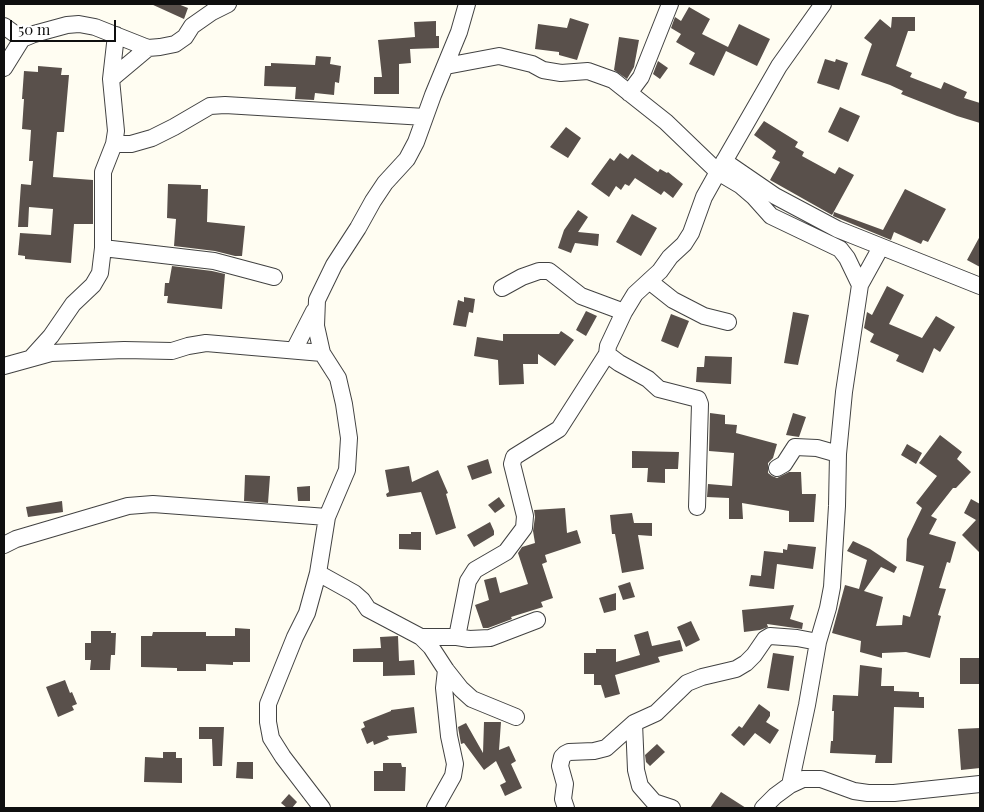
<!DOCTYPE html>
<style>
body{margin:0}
#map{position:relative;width:984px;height:812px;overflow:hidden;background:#fffdf2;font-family:"Playfair Display",serif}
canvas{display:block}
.frame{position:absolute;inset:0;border:5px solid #0f0f0f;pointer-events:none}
.scale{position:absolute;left:10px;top:20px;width:106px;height:22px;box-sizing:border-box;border:2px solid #0f0f0f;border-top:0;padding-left:6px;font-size:15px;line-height:18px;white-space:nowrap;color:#0f0f0f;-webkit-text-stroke:4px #fff;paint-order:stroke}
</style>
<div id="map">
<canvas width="984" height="812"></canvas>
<div class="frame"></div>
<div class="scale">50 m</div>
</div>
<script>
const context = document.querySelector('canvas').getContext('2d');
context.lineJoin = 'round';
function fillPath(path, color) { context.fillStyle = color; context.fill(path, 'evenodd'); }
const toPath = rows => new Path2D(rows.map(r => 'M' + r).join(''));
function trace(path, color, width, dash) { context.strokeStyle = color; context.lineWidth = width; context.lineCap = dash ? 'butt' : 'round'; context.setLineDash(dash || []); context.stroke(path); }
const building = toPath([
 [151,4,178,4,188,8,184,19],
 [689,7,710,19,702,34,728,47,739,24,770,39,757,66,726,51,714,76,689,64,695,53,676,42,681,34,671,28,675,17,681,21],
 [892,17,915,17,915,31,908,31,896,66,912,73,910,77,941,89,944,82,967,92,964,98,980,103,980,123,957,116,901,94,903,91,890,85,861,75,872,44,864,38,880,19,891,28],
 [570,18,589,24,577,60,559,55,559,52,535,49,538,24,567,28],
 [436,21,436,36,439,36,439,48,410,49,411,63,399,64,399,94,374,94,374,77,382,77,378,40,415,37,414,22],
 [619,37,639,40,634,67,627,79,614,70],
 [316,56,331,57,330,64,341,66,339,83,335,82,334,95,315,93,314,100,295,99,296,87,264,86,265,66,271,66,271,63,315,65],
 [825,59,835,62,836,59,848,63,839,90,817,83],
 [658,61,668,68,660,79,653,74],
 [38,66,62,68,61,75,69,75,64,132,57,132,53,177,93,180,93,224,74,224,71,263,25,259,25,256,18,255,20,233,51,235,53,209,29,207,28,227,18,227,21,184,31,185,33,161,29,161,31,130,22,129,24,99,22,99,24,71,38,72],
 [840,107,860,116,848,142,828,132],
 [764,121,798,142,795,147,804,152,802,156,835,174,839,167,854,175,832,215,770,180,780,162,772,158,776,151,754,135],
 [566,127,581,138,568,158,550,147],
 [620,153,628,159,632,154,658,172,660,169,667,173,668,172,683,184,673,198,664,191,661,195,635,178,629,186,625,184,621,190,616,186,609,197,591,184,610,158,614,161],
 [168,184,201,185,201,189,208,189,207,222,245,226,242,256,235,256,215,251,174,246,176,219,167,218],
 [905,189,946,209,928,242,923,240,921,244,894,232,891,240,833,216,834,212,883,230],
 [578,210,588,217,578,232,599,234,598,246,575,243,571,253,558,248,564,230],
 [632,214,657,228,641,256,616,242],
 [980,236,980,267,967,260],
 [172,266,212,271,225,274,222,309,167,303,168,296,164,296,165,283,169,283],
 [887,286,904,295,889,324,922,338,936,316,955,327,940,352,934,348,923,373,896,361,899,355,870,342,874,334,864,328,867,312,872,315],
 [464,297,475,299,473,313,469,312,466,327,453,325,458,300,464,302],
 [586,311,597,316,586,336,576,330],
 [793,312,809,315,798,365,784,363],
 [671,314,689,321,678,348,661,341],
 [561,331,574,340,555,366,538,354,538,364,523,364,524,384,499,385,498,360,474,356,477,337,503,341,503,334,559,334],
 [705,356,732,357,731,384,696,382,697,367,704,367],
 [710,413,725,415,725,424,737,425,736,433,777,444,773,458,768,463,768,473,772,476,777,478,789,472,801,472,802,494,816,494,814,522,789,522,789,511,742,503,743,519,729,519,729,498,707,497,708,484,732,486,734,453,709,451],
 [793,413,806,417,799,437,786,435],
 [940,435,962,452,957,459,971,472,956,488,953,488,931,516,937,519,929,534,956,542,950,563,947,562,939,588,946,589,938,615,941,616,930,658,906,652,882,653,882,658,860,652,861,641,832,633,845,585,859,589,867,560,847,551,853,541,870,549,897,567,894,573,881,567,864,591,883,597,876,626,902,625,903,615,910,617,924,566,906,561,907,539,922,508,916,503,937,476,919,463],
 [907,444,922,453,916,464,901,455],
 [632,451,679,452,678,469,665,469,665,483,647,482,648,468,632,468],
 [488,459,492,473,472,480,467,466],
 [409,466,412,482,438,470,448,493,446,494,456,528,436,535,421,492,387,497,386,494,389,492,385,470],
 [245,475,270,476,268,503,244,501],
 [310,486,310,501,298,501,297,487],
 [499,497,505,506,495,513,488,505],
 [971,499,980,504,980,553,962,535,976,520,964,513],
 [62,501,63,512,28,517,26,507],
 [565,508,567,533,577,530,581,543,545,555,547,562,542,564,553,598,541,602,543,607,511,617,512,619,488,628,483,628,475,605,489,600,484,580,496,577,500,593,528,584,518,553,522,547,535,543,533,531,535,517,534,510],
 [632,513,634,523,652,523,652,536,638,535,644,569,622,573,615,534,612,534,610,515],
 [490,522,494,531,494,535,474,547,467,535],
 [411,532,421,532,421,550,399,549,399,534,411,534],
 [788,544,816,547,813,569,777,564,774,589,749,586,751,575,761,576,764,551,783,553,783,549,787,550],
 [630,582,635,597,623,600,618,586],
 [616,593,616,610,604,613,599,598],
 [794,605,790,619,803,623,802,629,767,624,768,627,760,630,744,632,742,610],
 [691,621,700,640,686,647,677,627],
 [235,628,250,629,250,662,233,662,233,665,206,664,206,671,177,671,177,668,141,667,141,636,152,636,153,632,206,632,206,636,235,636],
 [91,631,111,631,111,633,116,633,115,655,111,655,110,670,90,670,91,660,85,660,85,643,91,643],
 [648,631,652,646,680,640,683,651,658,657,660,662,615,675,620,694,605,698,601,685,594,685,594,674,584,674,584,653,596,653,596,649,616,649,616,662,640,655,634,635],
 [398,636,399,661,414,660,415,675,383,676,383,662,353,662,353,649,381,648,380,637],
 [773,653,794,656,789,691,767,688],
 [960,658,980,658,980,684,960,684],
 [860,665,882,668,881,686,894,686,894,691,919,692,919,697,924,697,924,708,894,707,892,763,875,763,876,755,830,753,831,741,833,741,834,711,832,711,833,695,858,696],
 [65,680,70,693,72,692,77,704,72,706,74,710,58,717,46,687],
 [759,704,770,712,770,716,766,722,779,730,770,744,755,733,744,746,731,735,739,726,742,728],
 [414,707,417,733,387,736,389,739,374,745,373,741,367,744,361,729,365,727,363,722,391,711,391,710],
 [484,722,501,722,499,750,509,746,516,761,511,764,522,788,505,796,500,785,506,782,496,761,484,770,464,743,461,744,458,727,466,723,483,753],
 [199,727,224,727,222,766,213,766,212,739,199,739],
 [980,728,980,768,961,770,958,729],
 [657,744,665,752,650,766,646,762,645,755],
 [163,752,176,752,176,758,182,758,182,783,144,782,145,757,163,758],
 [237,762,253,762,253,779,236,778],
 [383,763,401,763,402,767,406,767,405,791,374,791,374,771,383,771],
 [721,792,746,808,710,808],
 [289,794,297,802,292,808,287,808,281,803]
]);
const minor = toPath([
 [4,26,22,39],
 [446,66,499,56,532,64,543,70,561,73,588,71,613,80,666,122,718,172,740,185,754,197,771,216,840,249,847,258,860,285],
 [4,68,22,39,34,34,67,25,79,24,95,27,148,48,160,47,175,44,185,37,192,26,212,12,228,4],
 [111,79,148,48],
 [629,93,641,77,670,4],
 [114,144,131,144,152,138,174,127,210,106,225,105,425,117],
 [724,161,775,196,837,229,980,286],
 [103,248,214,261,274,277],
 [649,281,673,300,704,316,728,322],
 [502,288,522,277,539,271,549,271,581,296,624,312],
 [294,350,314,311],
 [607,354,619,363,648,379,659,389,698,399,700,404,697,507],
 [32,357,51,336,73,304,93,285,100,273,103,248,103,172,114,144,116,131,111,79,116,35],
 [4,366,51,353,124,350,172,351,188,346,206,343,322,353],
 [777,468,784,464,795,447,817,448,838,454],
 [4,545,16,539,128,506,153,504,327,517],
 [318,573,354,593,362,600,368,609,421,637,431,647,446,670,461,689,472,699,516,717],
 [421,637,457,637,469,639,490,638,537,620],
 [457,637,468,581,475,570,506,552,524,528,525,516,512,464,514,457,559,429,607,354,608,346,624,312,635,294,660,271,670,257,684,244,691,233,704,197,718,172,779,66,823,4],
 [634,723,636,770,640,786,654,802,672,808],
 [790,785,807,705,818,642,828,608,832,587,837,506,838,454,844,392,860,285,881,247],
 [322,808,283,757,271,738,268,722,268,704,295,637,307,613,318,573,327,517,347,470,349,438,344,404,338,378,322,353,316,326,317,300,334,265,358,228,373,201,385,183,407,159,416,142,433,95,459,32,467,4],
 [435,808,453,776,455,764,449,736,444,688,446,670],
 [566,808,563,799,565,784,560,766,562,757,565,754,569,752,594,751,606,748,634,723,656,713,687,683,702,677,736,669,746,663,754,655,765,639,770,636,797,638,818,642],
 [763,808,775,796,790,785,803,779,821,779,854,791,868,793,894,793,980,784]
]);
fillPath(building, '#59504b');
trace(minor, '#424242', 18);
trace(minor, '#fff', 16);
</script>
